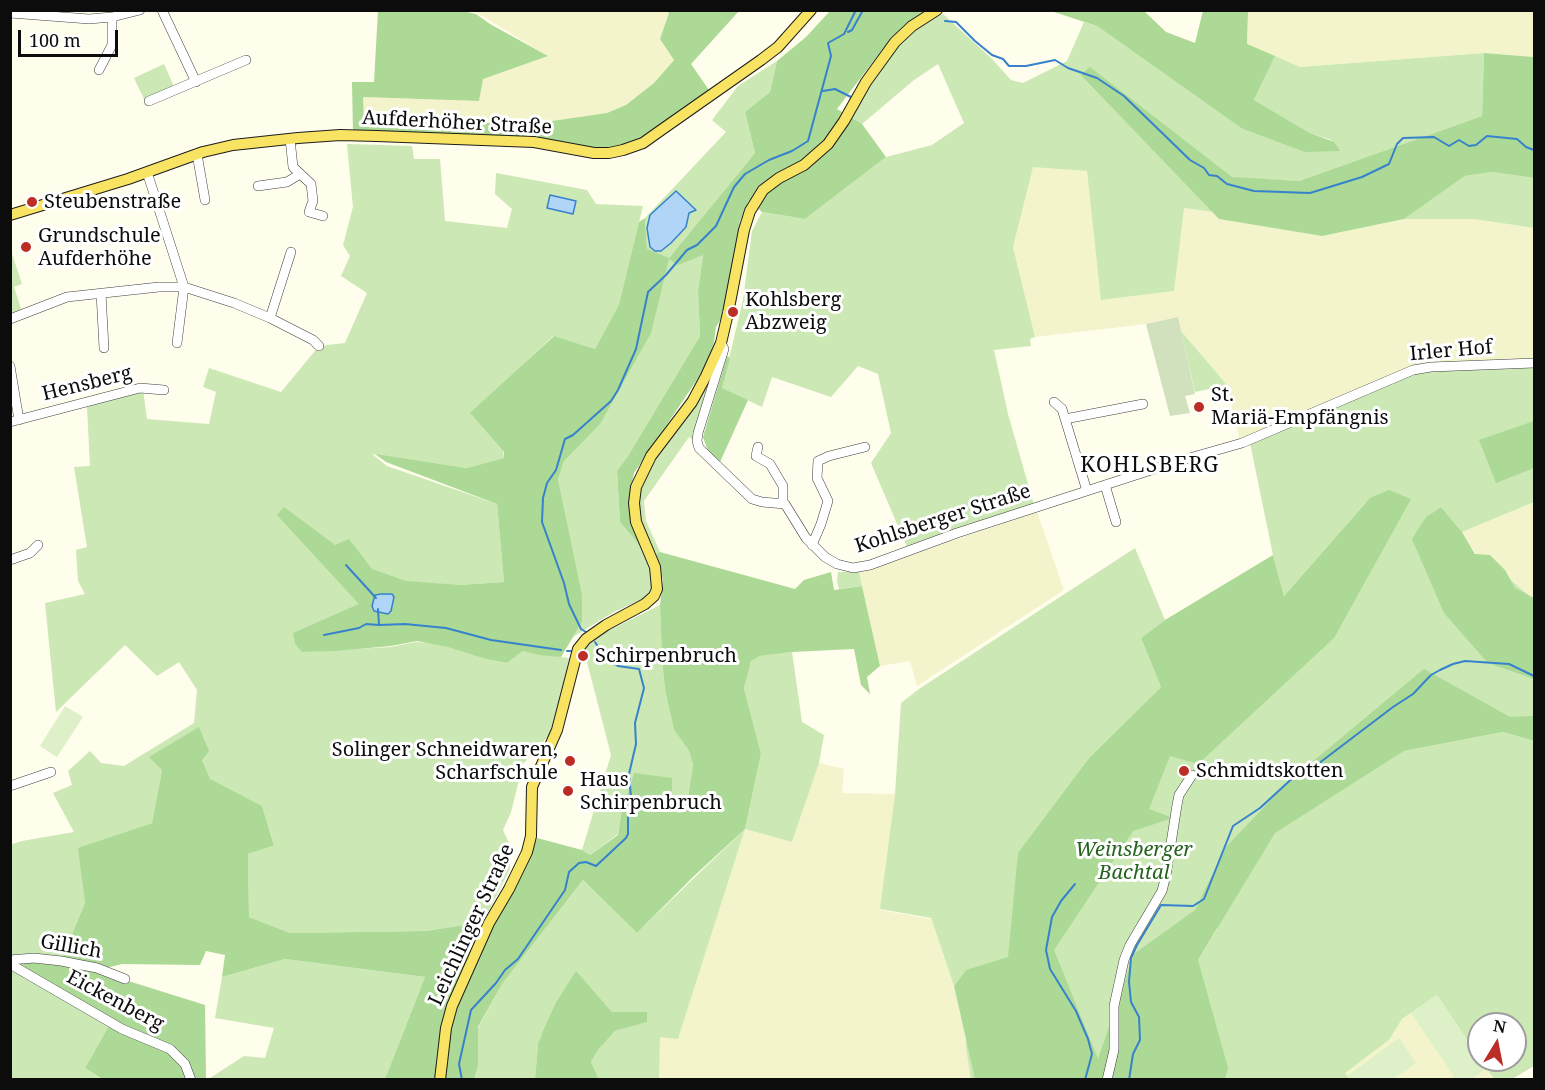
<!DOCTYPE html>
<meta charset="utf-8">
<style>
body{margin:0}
#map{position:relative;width:1545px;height:1090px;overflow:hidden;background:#fffdeb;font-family:"Noto Serif",serif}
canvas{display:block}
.frame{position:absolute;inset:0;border:12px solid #0c0c0c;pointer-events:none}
.north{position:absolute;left:1467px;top:1012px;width:60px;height:60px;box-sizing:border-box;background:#fff;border:2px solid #9e9e9e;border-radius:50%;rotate:10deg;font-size:16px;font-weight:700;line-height:24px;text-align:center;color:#0c0c0c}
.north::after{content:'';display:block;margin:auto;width:21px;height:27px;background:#bb2d25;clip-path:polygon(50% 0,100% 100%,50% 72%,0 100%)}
.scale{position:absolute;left:18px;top:30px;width:100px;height:27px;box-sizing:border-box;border:3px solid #0c0c0c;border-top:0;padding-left:8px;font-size:18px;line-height:21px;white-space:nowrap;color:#0c0c0c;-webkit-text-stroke:4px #fff;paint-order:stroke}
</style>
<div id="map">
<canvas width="1545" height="1090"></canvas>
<div class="frame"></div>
<div class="north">N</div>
<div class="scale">100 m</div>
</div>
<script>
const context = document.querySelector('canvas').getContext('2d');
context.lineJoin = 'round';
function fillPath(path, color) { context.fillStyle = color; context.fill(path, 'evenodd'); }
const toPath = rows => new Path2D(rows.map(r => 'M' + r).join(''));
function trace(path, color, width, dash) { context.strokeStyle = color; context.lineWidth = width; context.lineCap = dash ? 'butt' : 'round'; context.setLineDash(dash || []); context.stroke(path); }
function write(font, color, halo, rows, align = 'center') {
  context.font = font + ' "Noto Serif",serif'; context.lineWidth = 6; context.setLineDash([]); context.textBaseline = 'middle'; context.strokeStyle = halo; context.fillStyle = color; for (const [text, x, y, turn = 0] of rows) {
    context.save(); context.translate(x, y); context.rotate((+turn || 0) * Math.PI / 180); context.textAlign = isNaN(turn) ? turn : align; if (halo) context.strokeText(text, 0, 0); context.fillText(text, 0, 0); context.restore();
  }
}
const farmland = toPath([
 [667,10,669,13,660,39,674,60,654,83,641,94,626,105,607,113,538,123,364,122,363,97,479,101,482,79,548,56,474,11],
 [1248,11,1534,11,1534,57,1484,53,1300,67,1247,45],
 [1033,166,1087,171,1102,300,1173,291,1184,208,1213,212,1220,219,1322,236,1404,219,1474,219,1534,228,1534,361,1414,365,1240,442,1227,385,1181,331,1178,317,1146,324,1035,337,1013,247],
 [1534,502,1534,598,1515,588,1476,554,1462,532],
 [1037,512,1064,590,917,686,910,661,880,666,859,572],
 [819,763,844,769,842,793,895,794,880,910,931,919,954,986,975,1079,845,1080,842,1078,841,1080,658,1080,660,1036,678,1039,745,829,792,842],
 [1437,995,1479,1060,1494,1079,1350,1080,1344,1073,1389,1040,1402,1019]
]);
const green = toPath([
 [943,14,992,59,1011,80,1023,83,1067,61,1084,22,1097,26,1241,128,1334,141,1310,133,1254,100,1275,56,1300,67,1484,53,1482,116,1299,181,1232,178,1091,68,1082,75,1213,212,1184,208,1174,291,1101,300,1087,171,1033,167,1013,247,1035,337,1030,339,1031,346,994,350,1008,414,1034,505,907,547,871,463,891,433,878,374,858,366,831,397,772,377,762,407,722,388,743,300,752,231,762,212,805,219,886,157,932,145,964,123,938,64,914,80,862,124,852,118,872,84,899,45,911,33],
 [777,61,770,92,745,112,755,153,669,258,703,254,698,291,700,336,628,456,617,471,620,522,641,547,652,575,651,590,642,599,612,613,573,637,582,622,558,480,564,461,578,445,647,249,645,218,726,132,712,120,738,86],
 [164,64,175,89,145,101,134,78],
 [347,144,412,146,414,159,440,159,445,221,507,228,512,209,495,194,496,173,587,190,596,204,643,206,619,306,595,349,553,336,471,414,503,451,504,458,468,468,372,454,387,466,497,504,504,582,458,585,359,605,294,633,295,644,303,652,391,647,416,642,449,645,486,659,507,663,523,651,569,658,553,731,523,764,511,812,503,830,509,843,510,869,483,922,426,931,290,933,249,917,248,854,274,844,262,806,210,780,202,760,162,770,152,823,79,848,85,903,62,958,11,958,10,845,22,841,74,832,53,793,72,785,68,771,90,751,101,763,124,766,194,723,197,690,179,662,157,676,125,645,56,712,45,603,85,594,78,581,76,550,87,547,74,467,90,466,87,407,143,390,147,419,209,424,216,392,203,387,209,368,281,392,319,346,345,343,367,293,341,276,350,256,343,245,353,207],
 [1492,172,1534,178,1534,228,1474,219,1404,219,1465,176],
 [10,248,22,284,14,287,21,309,11,313],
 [1181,331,1227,385,1195,392],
 [1534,367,1534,502,1462,532,1441,507,1425,518,1469,552,1507,577,1534,600,1534,732,1455,718,1275,833,1404,751,1503,732,1534,741,1534,1066,1512,1079,1494,1079,1480,1060,1515,1060,1515,1024,1479,1024,1479,1058,1437,995,1402,1019,1389,1040,1345,1073,1350,1079,971,1079,966,1047,966,970,954,986,931,918,880,909,895,794,901,703,919,689,1135,548,1165,620,1141,638,1161,687,1090,757,1083,767,1299,593,1370,498,1284,596,1273,555,1250,443,1403,377,1425,371],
 [1218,928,1198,960,1186,953],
 [711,379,693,440,689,437,644,501,646,521,660,552,656,554,645,533,639,510,640,489,646,470,685,420],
 [838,572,859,572,862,586,839,589,837,581],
 [660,605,662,660,665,690,674,730,689,751,693,765,687,803,682,813,672,811,621,815,618,834,590,855,582,850,611,755,586,658,586,647,606,632],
 [792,652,802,722,824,735,819,763,792,842,745,829,678,1039,660,1037,659,1079,599,1079,591,1062,598,1050,615,1031,646,1022,647,1012,612,1012,576,972,556,1002,544,1028,538,1044,535,1079,474,1080,478,1067,478,1028,502,984,583,880,637,933,745,829,761,754,744,688,748,670,751,661,760,656],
 [285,959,425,977,385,1079,207,1080,244,1056,265,1058,274,1028,215,1018,222,977],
 [10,967,110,1024,85,1068,101,1079,11,1079]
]);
const forest = toPath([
 [378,11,462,11,476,14,490,24,548,56,483,79,479,101,363,97,364,122,538,123,607,113,626,105,654,83,674,60,660,39,669,13,667,11,739,11,691,64,709,90,644,137,625,146,605,150,353,132,352,82,374,82],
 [830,11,927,11,909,22,888,42,837,109,862,124,886,157,805,219,762,212,749,200,740,221,722,317,716,327,714,342,707,365,634,473,630,492,630,511,641,547,620,522,617,471,628,456,700,336,698,291,703,255,678,265,669,259,651,333,600,424,564,461,558,480,582,595,582,622,561,657,539,655,523,651,507,663,486,659,448,647,417,641,391,646,335,651,302,652,295,644,293,633,359,604,277,515,284,507,335,545,349,539,372,569,406,581,459,585,504,582,497,504,386,462,375,454,467,468,504,458,504,452,470,413,554,336,595,349,619,305,639,222,645,218,647,249,669,258,755,153,745,112,770,92,777,61,806,37],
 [1051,11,1144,11,1166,32,1195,43,1203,11,1248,11,1247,44,1275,56,1254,100,1310,133,1334,142,1340,151,1305,152,1241,128,1097,26],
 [1484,53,1534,57,1534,178,1492,172,1465,176,1404,219,1322,236,1219,219,1081,75,1090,67,1232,177,1299,181,1482,116],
 [727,356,730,358,722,388,748,400,720,462,708,451,703,437],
 [1534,421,1534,468,1496,483,1479,440],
 [1389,490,1411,499,1334,638,1198,764,1170,756,1149,809,1173,818,1133,831,1054,950,1098,1059,1134,954,1195,910,1226,847,1287,783,1424,669,1510,717,1534,716,1534,741,1503,732,1404,751,1275,833,1198,960,1228,1068,1225,1079,975,1079,954,986,966,970,1008,957,1018,853,1090,757,1161,687,1141,638,1165,620,1273,555,1284,596,1370,498],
 [1441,507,1462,532,1475,554,1490,555,1505,570,1515,588,1534,598,1534,679,1488,663,1444,613,1412,539,1426,517],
 [660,552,795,589,804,580,831,572,834,590,862,586,880,666,867,677,870,694,861,685,854,649,792,652,760,656,751,661,744,688,761,754,745,829,694,876,637,933,583,880,502,984,478,1027,478,1067,474,1079,385,1079,425,977,285,959,222,977,225,955,206,951,200,965,122,964,102,969,122,979,205,1005,206,1079,102,1079,85,1068,110,1024,13,962,62,958,85,903,78,848,152,823,162,770,149,757,199,727,209,751,202,760,210,779,262,806,274,845,248,854,249,917,290,933,426,931,483,922,494,925,537,838,582,850,590,855,618,835,621,815,634,773,672,778,672,811,681,813,687,803,693,765,689,751,674,730,665,690,662,660,660,605,663,580,656,554],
 [576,971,612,1012,647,1012,647,1022,615,1031,598,1050,591,1062,599,1079,535,1079,538,1044,544,1028,556,1002]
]);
const cemetery = toPath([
 [1178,317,1195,394,1185,396,1190,413,1170,416,1146,324]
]);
const pitch = toPath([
 [65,706,83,717,57,757,40,746],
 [1437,995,1486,1069,1471,1079,1449,1079,1454,1076,1411,1013],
 [1399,1038,1416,1063,1393,1079,1350,1079,1347,1076]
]);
const water = toPath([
 [676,191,696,210,689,213,686,227,671,243,661,251,655,251,650,247,647,228,650,215,676,191],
 [550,195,576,201,573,214,547,208,550,195],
 [381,594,392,594,394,597,391,611,388,614,374,611,372,606,375,595,381,594]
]);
const stream = toPath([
 [945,21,956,22,975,41,992,55,1003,59,1009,66,1026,66,1055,60,1068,68,1097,78,1124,96,1190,160,1204,168,1209,175,1217,176,1227,184,1254,191,1310,193,1362,177,1389,164,1397,144,1403,138,1434,137,1449,146,1459,140,1469,146,1476,145,1487,136,1517,139,1526,147,1534,150],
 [848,32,852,30,863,10],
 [823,91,835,89,851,97],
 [346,565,376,598],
 [378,609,379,625,405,624,446,628,491,640,561,650],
 [586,632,581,629,569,604,564,583,542,522,543,498,547,483,556,470,565,439,573,435,611,401,618,390,636,349,648,292,666,275,687,250,697,245,716,226,734,187,745,174,769,160,792,151,808,141,831,56,828,43,844,34,856,10],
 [324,635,359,628,366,624,379,625],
 [567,651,571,651],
 [1075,884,1061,901,1052,917,1046,950,1050,969,1076,1011,1088,1039,1092,1054,1085,1080],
 [462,1080,459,1064,471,1010,496,983,505,970,518,959,565,890,569,872,579,863,586,862,596,866,626,838,628,834,628,811,631,797,629,774,636,744,635,723,644,688,639,669,618,666,606,659,595,642],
 [1129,1080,1133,1054,1140,1040,1139,1017,1131,1002,1129,982,1131,958,1137,945,1161,905,1193,906,1204,899,1233,826,1260,808,1297,774,1314,767,1393,707,1413,694,1431,675,1440,670,1453,664,1465,661,1509,664,1534,676]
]);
const minor = toPath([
 [162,10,196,82],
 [10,13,89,19,112,17,140,10],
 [99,70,112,45,112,17],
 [149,101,246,60],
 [290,139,293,167,311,184,313,201,309,212,323,216],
 [197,154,205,200],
 [147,172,184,287,177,343],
 [258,186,287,182,300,174],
 [101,293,104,348],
 [270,318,291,252],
 [10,319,67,297,159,287,184,287,234,303,270,318,313,340,319,346],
 [721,343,724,349,698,433,697,441,699,448,752,499,762,502,785,504,806,538,825,557,837,564,853,568,870,565,957,533,1179,461,1242,443,1413,370,1431,367,1534,363],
 [10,366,19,420],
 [1054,402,1062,409,1087,491],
 [1065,419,1143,404],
 [10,422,140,388,164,390],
 [758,447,756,456,770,464,783,486,783,504],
 [1105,485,1116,522],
 [812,545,821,524,828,501,817,478,818,461,829,456,865,447],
 [10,560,30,553,38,545],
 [10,786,51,772],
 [10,960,34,958,61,961,97,968,125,979],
 [10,964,122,1029,170,1049,185,1064,191,1080],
 [1107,1080,1114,1050,1114,1006,1124,960,1130,945,1162,891,1166,875,1177,805,1179,795,1192,775]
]);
const major = toPath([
 [10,215,128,179,203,152,233,145,298,138,340,135,377,136,534,142,594,153,609,153,623,150,643,143,657,133,761,60,778,47,811,10],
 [440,1080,446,1028,452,1006,489,923,509,889,527,852,531,836,532,787,557,730,578,649,586,639,606,625,645,604,654,596,657,589,655,567,636,522,634,503,636,487,651,456,692,402,706,376,721,343,728,313,744,230,750,211,763,190,779,178,804,165,828,144,844,121,866,82,895,42,912,26,937,10]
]);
const markers = [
 [32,202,6,"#bb2d25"],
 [26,247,6,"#bb2d25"],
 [733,312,6,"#bb2d25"],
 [1199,407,6,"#bb2d25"],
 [583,656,6,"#bb2d25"],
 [570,761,6,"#bb2d25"],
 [1184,771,6,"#bb2d25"],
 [568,791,6,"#bb2d25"]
];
const streetNames = [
 ["Aufderhöher Straße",457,123,3],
 ["Irler Hof",1451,351,-5],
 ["Hensberg",87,384,-14],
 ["Kohlsberger Straße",943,519,-18],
 ["Leichlinger Straße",472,925,-65],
 ["Gillich",71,947,10],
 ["Eickenberg",115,1001,28]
];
const poiNames = [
 ["Steubenstraße",44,202],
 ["Grundschule",38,236],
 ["Aufderhöhe",38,259],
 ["Kohlsberg",745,300],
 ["Abzweig",745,323],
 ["St.",1211,395],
 ["Mariä-Empfängnis",1211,418],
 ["Schirpenbruch",595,656],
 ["Solinger Schneidwaren,",558,750,"right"],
 ["Scharfschule",558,773,"right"],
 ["Schmidtskotten",1196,771],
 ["Haus",580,780],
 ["Schirpenbruch",580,803]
];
const parkNames = [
 ["Weinsberger",1134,850],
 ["Bachtal",1134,873]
];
const neighbourhoodNames = [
 ["KOHLSBERG",1150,466]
];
fillPath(farmland, '#f3f4cc');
fillPath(green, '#cbe8b5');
fillPath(forest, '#acd995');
fillPath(cemetery, '#d1e0bd');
fillPath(pitch, '#ddf0c7');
fillPath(water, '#b0d5f6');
trace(water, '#3782cc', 1.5);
trace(stream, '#3782cc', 2);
trace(minor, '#3f3f3f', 10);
trace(major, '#1d1d1d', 12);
trace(minor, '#fff', 9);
trace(major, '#f8e362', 10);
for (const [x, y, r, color] of markers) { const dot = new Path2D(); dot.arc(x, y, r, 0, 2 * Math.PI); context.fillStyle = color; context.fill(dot); trace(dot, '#fff', 2); }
write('20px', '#0c0c0c', '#fff', streetNames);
write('20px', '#0c0c0c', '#fff', poiNames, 'left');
write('italic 20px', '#24631d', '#fff', parkNames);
context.letterSpacing = '1.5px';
write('21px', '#0c0c0c', '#fff', neighbourhoodNames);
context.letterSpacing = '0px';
</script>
